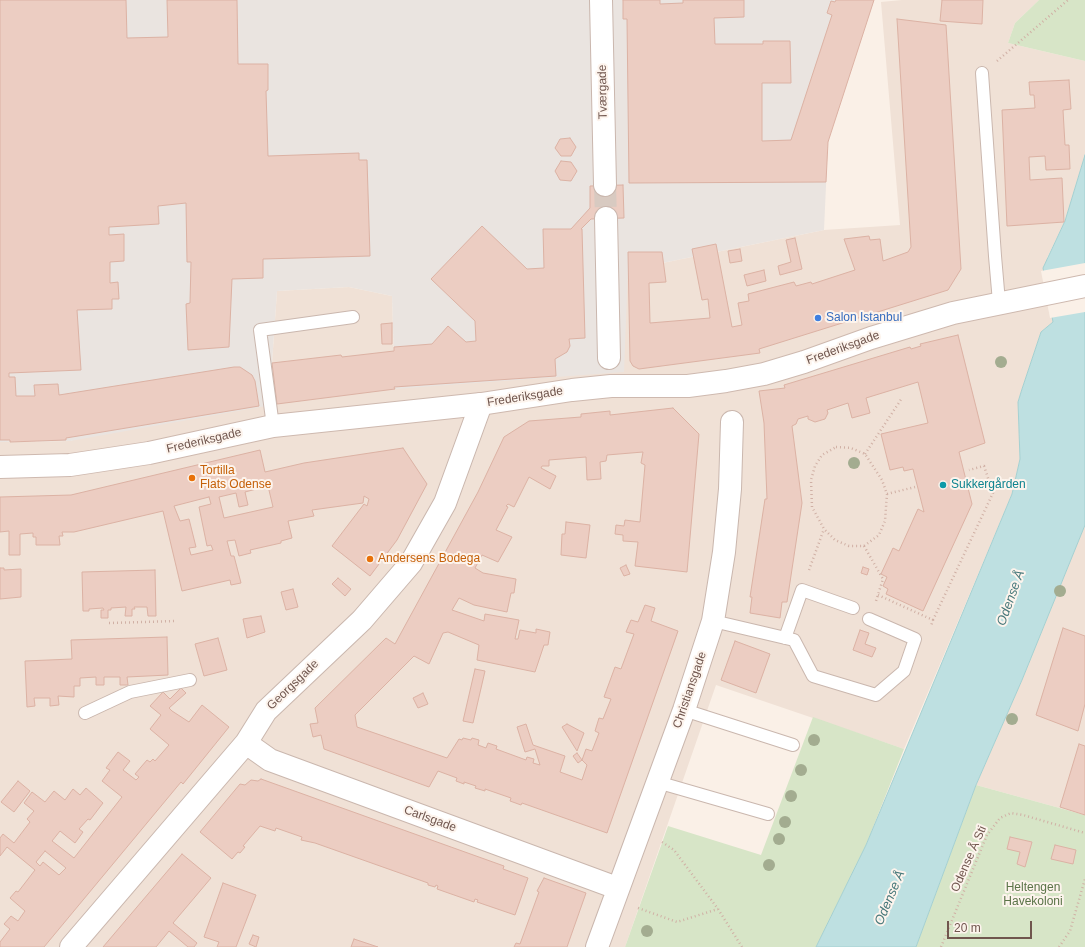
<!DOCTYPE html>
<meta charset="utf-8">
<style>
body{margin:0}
#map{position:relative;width:1085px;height:947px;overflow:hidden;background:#faf0e7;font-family:Helvetica,sans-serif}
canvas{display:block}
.scale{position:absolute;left:947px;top:921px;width:85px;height:18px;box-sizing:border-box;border:2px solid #70564e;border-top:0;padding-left:5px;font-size:12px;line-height:14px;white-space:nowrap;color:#70564e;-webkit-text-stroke:3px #fdf4ed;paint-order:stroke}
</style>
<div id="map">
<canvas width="1085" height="947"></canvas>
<div class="scale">20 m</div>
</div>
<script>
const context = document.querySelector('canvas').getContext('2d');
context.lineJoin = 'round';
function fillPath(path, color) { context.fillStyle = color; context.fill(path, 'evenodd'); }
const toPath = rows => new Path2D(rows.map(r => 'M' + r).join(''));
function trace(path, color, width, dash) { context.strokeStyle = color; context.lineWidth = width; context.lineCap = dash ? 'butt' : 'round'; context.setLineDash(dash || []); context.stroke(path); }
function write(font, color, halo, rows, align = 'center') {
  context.font = font + ' Helvetica,sans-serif'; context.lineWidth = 4; context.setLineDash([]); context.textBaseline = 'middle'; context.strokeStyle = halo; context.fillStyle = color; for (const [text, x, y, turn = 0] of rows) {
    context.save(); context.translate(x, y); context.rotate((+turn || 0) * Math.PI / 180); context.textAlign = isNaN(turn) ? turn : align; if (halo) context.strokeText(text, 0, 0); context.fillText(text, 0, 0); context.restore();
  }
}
const residential = toPath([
 [902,0,1039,0,1015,23,1008,43,1085,61,1085,155,1065,221,1047,258,1047,294,1053,322,1041,332,1022,389,1018,402,1020,459,1012,494,904,749,716,685,625,947,0,947,0,442,70,441,272,363,277,291,349,287,392,296,395,389,628,270,824,230,900,225,881,2],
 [1085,525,1085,815,976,785,1022,680]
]);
const industrial = toPath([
 [0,0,874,0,828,142,824,230,628,270,624,372,395,389,392,296,349,287,277,291,272,363,277,404,70,441,0,442]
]);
const green = toPath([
 [1039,0,1085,0,1085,61,1008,43,1015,23],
 [813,717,904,749,866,845,816,947,625,947,668,826,761,855],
 [976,785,1085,815,1085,947,916,947]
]);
const water = toPath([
 [1085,155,1085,525,1022,680,976,785,916,947,816,947,866,845,1012,494,1020,459,1018,402,1022,389,1041,332,1053,322,1043,268,1065,221,1085,155]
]);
const pier = toPath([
 [1085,263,1085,312,1050,318,1041,271]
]);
const building = toPath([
 [0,0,126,0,127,38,168,37,167,0,237,0,238,64,268,64,268,90,266,91,268,156,359,153,359,160,367,160,370,256,263,259,263,278,232,279,229,347,188,350,186,304,190,303,191,262,187,262,186,203,158,206,159,224,109,227,109,235,124,234,124,261,110,262,110,283,118,282,119,299,112,299,112,309,77,310,81,370,9,373,9,377,15,377,16,396,35,396,34,385,58,384,59,395,234,367,240,367,252,375,255,381,259,406,66,438,66,440,10,442,10,440,0,440,0,0],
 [623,0,660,0,660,4,683,3,683,0,744,0,744,17,714,18,715,44,763,44,763,41,790,41,791,83,762,83,762,141,791,140,832,15,827,13,831,1,835,2,836,0,874,0,828,142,826,182,629,183,627,19,623,19,623,0],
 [942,0,983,0,982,24,940,21,942,0],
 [897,19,946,25,961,269,948,290,759,349,760,353,639,369,633,366,630,361,628,252,662,252,666,282,649,283,650,323,710,318,708,299,702,300,692,249,716,244,732,327,742,325,738,303,749,301,748,294,794,282,796,286,811,282,812,284,855,270,844,239,869,236,870,240,880,239,883,261,908,252,911,247,897,19],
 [1069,80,1071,109,1063,110,1065,145,1069,145,1070,169,1046,170,1045,156,1029,157,1030,180,1062,178,1064,222,1007,226,1002,110,1035,108,1034,95,1030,95,1029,82,1069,80],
 [570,138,576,147,571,156,561,156,555,148,560,139,570,138],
 [561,161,571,162,577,171,571,181,560,180,555,171,561,161],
 [623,185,624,218,591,219,581,229,582,229,585,338,569,339,570,346,567,352,555,359,556,376,394,387,395,389,277,404,272,363,341,355,342,357,394,351,394,347,432,344,448,326,466,342,476,341,475,321,431,279,482,226,527,269,544,268,543,229,571,229,590,208,590,186,623,185],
 [795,238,802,269,780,275,778,266,791,262,786,240,795,238],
 [740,249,742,261,730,263,728,251,740,249],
 [764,270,766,281,747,286,744,275,764,270],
 [392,323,392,344,382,344,381,324,392,323],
 [958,335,985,443,959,452,972,504,923,611,886,594,888,589,883,586,887,577,881,574,893,548,899,551,918,509,924,512,913,469,904,471,903,467,890,470,881,434,928,423,918,382,866,398,870,413,852,418,848,403,827,410,828,413,825,419,815,422,808,419,808,416,798,419,796,424,792,426,802,503,787,602,782,602,780,618,750,613,752,597,750,597,765,499,767,499,764,423,759,391,785,388,784,385,910,347,911,349,921,346,920,344,958,335],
 [673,408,699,434,687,572,635,566,638,542,623,541,623,535,615,534,616,525,624,526,625,520,640,522,645,465,641,463,643,452,607,455,606,461,600,462,601,479,587,480,586,457,549,460,549,466,542,466,541,468,556,476,550,489,529,477,514,507,508,504,506,506,508,507,496,530,512,537,498,562,482,555,475,568,483,573,516,579,514,593,511,593,507,612,474,605,459,598,452,610,484,621,485,614,519,620,515,639,518,639,520,630,536,633,536,629,550,632,548,645,544,645,535,672,477,660,479,645,448,632,443,633,429,664,414,656,355,715,357,727,447,758,459,739,462,740,463,738,471,740,472,738,479,740,478,745,486,748,488,743,497,746,496,749,526,760,527,757,534,759,533,763,540,765,535,749,525,752,517,727,526,724,533,745,565,756,560,772,582,780,587,765,582,760,586,749,592,751,599,733,595,731,599,718,603,719,611,699,604,697,615,667,621,669,634,634,626,632,631,620,638,622,645,605,655,608,651,621,678,631,607,833,522,803,521,805,510,801,511,798,485,789,485,791,475,788,476,786,464,782,464,784,456,781,457,778,438,771,429,787,324,749,321,735,313,737,310,724,318,723,315,708,386,638,395,644,478,492,504,437,529,421,581,417,581,414,610,411,610,415,673,408],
 [403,448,427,484,397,540,370,576,332,546,364,504,367,506,369,499,364,496,363,503,312,510,314,516,288,521,292,538,281,541,281,543,250,550,251,553,239,556,235,540,227,541,231,556,234,556,241,583,231,585,230,580,182,591,163,511,74,532,62,532,63,536,59,536,60,545,36,545,36,537,33,537,33,533,20,534,20,555,9,555,9,531,0,532,0,497,71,495,260,450,265,472,304,463,403,448],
 [268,486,273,507,224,518,219,497,236,493,239,507,248,505,245,492,268,486],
 [209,497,211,504,199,507,207,546,211,545,213,550,191,555,189,548,196,547,189,519,180,521,174,506,209,497],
 [566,522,590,525,586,558,561,555,562,534,565,534,566,522],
 [626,565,630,574,624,576,620,568,626,565],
 [863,567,869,569,867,575,861,573,863,567],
 [0,568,4,568,4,570,21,569,21,597,0,599,0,568],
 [155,570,156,616,148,616,147,607,134,607,135,609,132,609,132,616,125,616,126,607,111,608,111,610,108,610,108,618,101,618,101,610,104,610,103,608,89,609,89,611,83,611,82,572,155,570],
 [338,578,351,589,345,596,332,584,338,578],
 [293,589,298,607,286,610,281,592,293,589],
 [261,616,265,632,247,638,243,619,261,616],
 [1063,628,1085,636,1085,704,1078,731,1036,715,1063,628],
 [860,630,869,633,865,644,876,648,872,657,853,650,860,630],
 [167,637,168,675,127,677,128,685,120,685,120,677,104,677,104,685,96,685,96,677,80,678,80,686,74,686,74,697,58,696,59,705,50,706,50,698,34,698,35,706,27,707,25,661,72,659,71,640,167,637],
 [218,638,227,670,204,676,195,644,218,638],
 [735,641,770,654,756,693,721,680,735,641],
 [475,669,485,671,473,723,463,721,475,669],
 [181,688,186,693,169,708,172,711,189,722,202,705,229,727,183,784,181,782,44,947,0,947,0,942,10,929,4,924,11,916,18,921,25,911,10,898,16,891,18,892,35,870,7,847,0,856,0,838,3,834,14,843,30,822,27,819,34,811,24,803,32,792,45,802,54,791,65,800,73,789,80,795,86,788,103,803,90,820,88,819,79,829,83,832,75,843,60,831,52,841,74,858,122,797,102,781,110,770,106,768,118,752,130,761,123,770,136,780,139,777,135,774,147,760,150,762,153,759,155,761,169,745,150,729,161,715,150,706,163,692,170,699,181,688],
 [45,851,66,868,59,875,43,862,40,866,36,862,45,851],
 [423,693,428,704,418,708,413,698,423,693],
 [567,724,584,733,577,751,562,727,567,724],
 [1079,744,1085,746,1085,815,1060,807,1079,744],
 [577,753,582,760,578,763,573,756,577,753],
 [261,779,504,866,503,869,528,878,515,915,477,902,478,900,475,899,474,902,437,889,438,886,436,885,435,887,428,885,428,883,315,843,301,840,302,837,276,828,275,831,260,826,243,846,245,847,240,853,238,852,232,859,200,832,240,784,245,785,251,780,258,781,261,779],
 [18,781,30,791,14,812,1,802,18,781],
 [1010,837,1032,842,1025,867,1017,864,1020,852,1007,849,1010,837],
 [1055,845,1076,850,1073,864,1051,859,1055,845],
 [182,854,211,878,173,923,197,943,194,947,188,947,169,931,156,947,103,947,182,854],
 [544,878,586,893,567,947,514,947,516,943,520,944,539,892,537,891,544,878],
 [223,883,256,895,236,947,217,947,219,942,204,937,223,883],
 [253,935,259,937,256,947,249,944,253,935],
 [354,939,378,947,351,947,354,939]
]);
const streetTunnel = toPath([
 [605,185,606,218]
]);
const path = toPath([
 [997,61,1068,0],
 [836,447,851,448,865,454,882,480,887,494,885,521,879,535,864,546,849,546,835,540,824,529,812,507,811,480,815,466,822,455,836,447],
 [865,454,902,398],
 [887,494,915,487],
 [864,546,883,579,876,601],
 [809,570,824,529],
 [878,595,933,620,931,626],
 [933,620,993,493,984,466,969,470],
 [109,623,177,621],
 [662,842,674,850,718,909,742,947],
 [638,908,677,922,718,909],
 [941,947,987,835,1000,818,1011,813,1023,815,1085,833],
 [1059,947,1070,931,1085,879]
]);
const lane = toPath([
 [982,73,995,256,999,302],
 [273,426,260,330,353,317],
 [713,621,794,640,813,676,876,695,904,671,915,639,869,619],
 [785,638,802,590,853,608],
 [684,710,793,745],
 [85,713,130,692,190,680],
 [657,782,768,814]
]);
const street = toPath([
 [601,0,605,185],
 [606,218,609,358],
 [246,743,270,760,617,888],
 [71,947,246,743,266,711,362,620,411,563,445,503,481,404],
 [597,947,684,710,713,621,724,552,730,489,732,422]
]);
const secondary = toPath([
 [0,467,70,465,149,453,273,426,481,404,572,390,611,386,688,386,726,381,764,374,804,362,871,338,953,313,1085,286]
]);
const trees = [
 [1001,362],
 [854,463],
 [1060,591],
 [1012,719],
 [814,740],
 [801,770],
 [791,796],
 [785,822],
 [779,839],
 [769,865],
 [647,931]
];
const markers = [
 [818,318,4,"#3f7fe0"],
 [192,478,4,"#e8710a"],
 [943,485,4,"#0f9aa8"],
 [370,559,4,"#e8710a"]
];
const streetNames = [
 ["Tværgade",603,92,-91],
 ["Frederiksgade",843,348,-20],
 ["Frederiksgade",525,397,-9],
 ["Frederiksgade",204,441,-13],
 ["Georgsgade",293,685,-44],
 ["Christiansgade",690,690,-71],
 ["Carlsgade",430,819,20],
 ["Odense Å Sti",969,859,-66]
];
const shopNames = [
 ["Salon Istanbul",826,318]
];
const foodNames = [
 ["Tortilla",200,471],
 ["Flats Odense",200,485],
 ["Andersens Bodega",378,559]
];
const cultureNames = [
 ["Sukkergården",951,485]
];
const parkNames = [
 ["Heltengen",1033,888],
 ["Havekoloni",1033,902]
];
const waterNames = [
 ["Odense Å",1011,598,-70],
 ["Odense Å",890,898,-67]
];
fillPath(residential, '#f0e1d6');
fillPath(industrial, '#eae4e0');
fillPath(green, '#d7e5c7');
fillPath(water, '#bee0e1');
trace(water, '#a5d0d1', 1);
fillPath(pier, '#faf0e7');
fillPath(building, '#eccdc2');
trace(building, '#dcb2a4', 1);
trace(streetTunnel, '#d8cac1', 22, [22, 11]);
trace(lane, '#cab7ae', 14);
trace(street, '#cab7ae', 24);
trace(secondary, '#ceb9af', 24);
trace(path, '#d0b0a5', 2.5, [1, 3]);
trace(lane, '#fff', 12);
trace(street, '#fff', 22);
trace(secondary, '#fff', 22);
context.fillStyle = '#a3ac90';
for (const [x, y] of trees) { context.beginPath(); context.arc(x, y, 6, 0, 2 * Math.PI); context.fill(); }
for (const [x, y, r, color] of markers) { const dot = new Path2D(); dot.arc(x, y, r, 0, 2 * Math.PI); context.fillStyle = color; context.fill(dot); trace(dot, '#fdf4ed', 1.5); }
write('12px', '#70564e', '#fdf4ed', streetNames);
write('12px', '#366cbe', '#fdf4ed', shopNames, 'left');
write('12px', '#c56008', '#fdf4ed', foodNames, 'left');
write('12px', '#0d838f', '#fdf4ed', cultureNames, 'left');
write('12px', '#5b7448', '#fdf4ed', parkNames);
write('italic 13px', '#47787a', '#fdf4ed', waterNames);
</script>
